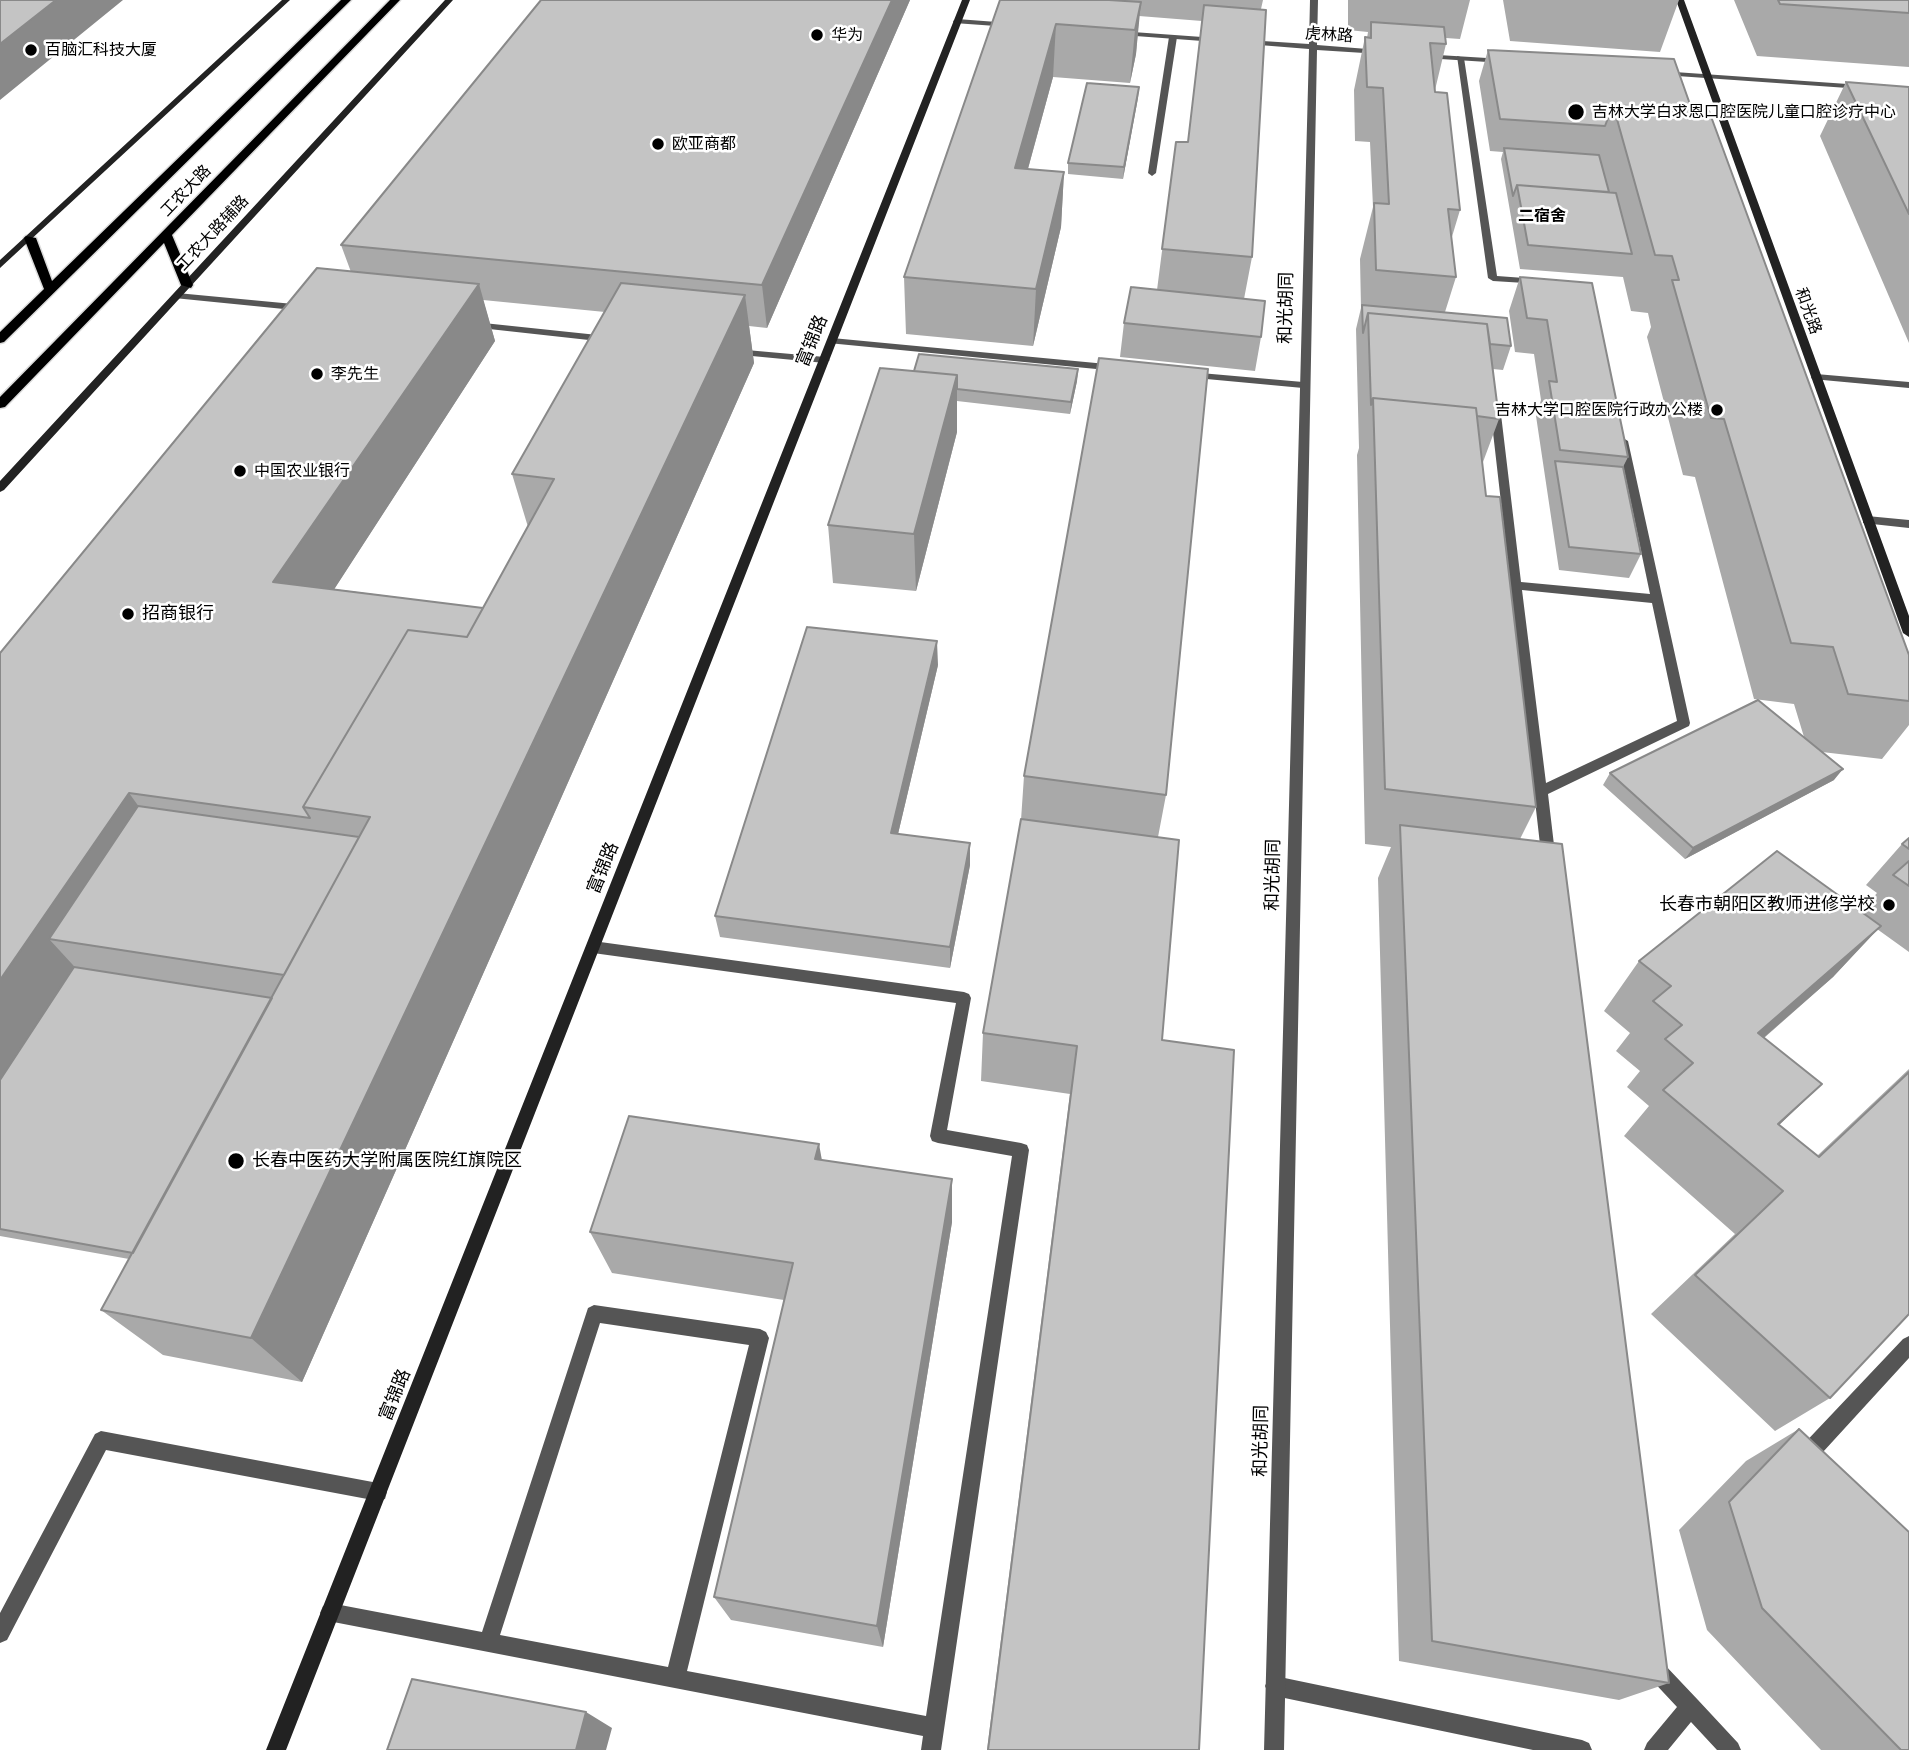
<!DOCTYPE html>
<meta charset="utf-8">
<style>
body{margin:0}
canvas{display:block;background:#fff}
</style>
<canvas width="1909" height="1750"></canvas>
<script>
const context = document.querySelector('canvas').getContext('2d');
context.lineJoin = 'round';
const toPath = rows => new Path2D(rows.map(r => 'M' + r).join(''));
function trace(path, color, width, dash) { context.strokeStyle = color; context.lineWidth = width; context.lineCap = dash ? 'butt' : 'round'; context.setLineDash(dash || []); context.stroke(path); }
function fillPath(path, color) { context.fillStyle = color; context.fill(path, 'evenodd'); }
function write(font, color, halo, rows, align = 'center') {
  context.font = font + ' Inter,"Noto Sans SC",sans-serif'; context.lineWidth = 5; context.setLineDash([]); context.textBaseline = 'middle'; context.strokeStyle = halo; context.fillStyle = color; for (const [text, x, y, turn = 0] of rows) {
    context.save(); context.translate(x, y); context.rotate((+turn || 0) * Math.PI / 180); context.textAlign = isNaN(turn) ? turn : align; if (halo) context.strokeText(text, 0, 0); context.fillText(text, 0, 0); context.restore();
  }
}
const lane = toPath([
 [1173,35,1177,37,1156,173,1152,176,1148,173,1169,37,1173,35],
 [1457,56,1464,58,1497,276,1538,279,1541,280,1541,284,1493,281,1488,278,1457,56],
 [177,293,304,305,309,308,304,311,174,298,174,294,177,293],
 [474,322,607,336,612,339,607,342,471,327,469,325,474,322],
 [832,338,1117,365,1122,368,1117,371,828,343,827,341,832,338],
 [735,349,825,357,830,360,825,363,731,354,731,350,735,349],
 [1189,372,1303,382,1308,385,1303,388,1185,377,1184,375,1189,372],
 [1816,374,1909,382,1909,388,1812,379,1811,377,1816,374],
 [1495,403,1500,406,1521,582,1650,594,1618,441,1623,438,1628,441,1690,723,1689,726,1548,794,1556,862,1554,866,1549,868,1544,866,1542,862,1490,406,1495,403],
 [1522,590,1652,603,1677,721,1546,783,1522,590],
 [1867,516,1909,520,1909,528,1863,523,1863,517,1867,516],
 [593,941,964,992,969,994,971,998,947,1130,1021,1143,1027,1145,1029,1150,941,1750,921,1750,923,1736,323,1620,320,1613,323,1606,330,1603,482,1632,588,1308,594,1305,760,1329,766,1332,769,1338,687,1671,926,1716,1012,1156,938,1143,932,1141,930,1136,956,1003,593,953,588,951,586,947,588,943,593,941],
 [600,1323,749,1345,668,1667,500,1635,600,1323],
 [1909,1336,1909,1358,1812,1464,1805,1466,1798,1464,1796,1457,1798,1450,1903,1339,1909,1336],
 [101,1431,378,1483,385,1485,387,1492,385,1499,378,1501,106,1450,7,1640,0,1643,0,1613,95,1434,101,1431],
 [1656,1660,1663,1663,1698,1700,1738,1743,1741,1750,1717,1750,1691,1722,1668,1750,1644,1750,1647,1743,1677,1707,1649,1677,1646,1670,1649,1663,1656,1660],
 [1275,1676,1582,1740,1589,1743,1592,1750,1533,1750,1275,1696,1268,1693,1265,1686,1268,1679,1275,1676]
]);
const street = toPath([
 [1310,0,1318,0,1317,45,1380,50,1384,52,1380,54,1317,50,1284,1750,1264,1750,1309,49,1247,44,1243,42,1247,40,1309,44,1310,0],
 [957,19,1010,23,1014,25,1010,27,954,23,953,21,957,19],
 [1119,31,1216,38,1220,40,1216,42,1122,35,1119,35,1119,31],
 [1422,54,1503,59,1507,61,1503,63,1425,58,1422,58,1422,54],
 [1660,71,1862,85,1866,87,1862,89,1663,75,1659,73,1660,71]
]);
const secondary = toPath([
 [282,0,290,0,0,268,0,260,282,0],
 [445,0,453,0,4,490,0,492,0,481,445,0],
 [962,0,970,0,286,1750,266,1750,962,0],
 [1676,0,1684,0,1909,616,1909,637,1903,633,1676,0]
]);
const primary = toPath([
 [341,0,351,0,4,342,0,343,0,332,44,289,24,238,26,236,36,238,52,281,341,0],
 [390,0,400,0,172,235,193,285,191,288,181,285,164,243,5,407,0,408,0,397,390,0]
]);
const wall = toPath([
 [541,0,910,0,767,328,749,326,754,363,302,1382,163,1355,101,1310,129,1259,0,1236,0,653,351,272,341,245],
 [483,300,605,312,512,474,528,527,483,608,334,589,495,341],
 [1000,0,1263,0,1261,9,1252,257,1244,299,1261,337,1255,371,1120,357,1124,323,1157,290,1176,142,1188,142,1202,21,1139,16,1136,54,1130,83,1053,77,1028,169,1064,172,1061,227,1033,346,906,334,904,277],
 [1348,0,1470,0,1460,39,1446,38,1446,44,1435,90,1460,210,1451,240,1456,277,1445,312,1511,346,1503,370,1493,369,1499,419,1483,462,1482,462,1486,496,1536,807,1520,839,1669,1683,1619,1700,1399,1661,1378,878,1391,847,1365,844,1357,455,1359,448,1356,329,1361,308,1360,259,1373,207,1370,142,1355,141,1354,90,1365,37,1367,38,1368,32,1348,30],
 [1503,0,1679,0,1660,52,1510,41],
 [1734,0,1909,0,1909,67,1757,56],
 [1488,50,1692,110,1909,655,1909,725,1882,759,1822,752,1834,780,1685,859,1603,785,1610,773,1804,737,1794,704,1754,699,1695,477,1683,475,1647,337,1651,327,1648,313,1631,311,1623,277,1520,269,1501,159,1503,152,1490,151,1479,81],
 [1846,82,1909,87,1909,343,1820,136],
 [1139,87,1123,179,1068,174,1068,163],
 [1520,277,1592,283,1628,457,1623,467,1641,554,1629,578,1559,570,1536,416,1541,400,1534,354,1515,352,1509,311],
 [1078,369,1077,381,1070,414,957,401,957,432,916,591,833,583,828,525,914,371],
 [938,665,898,834,970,843,970,865,950,968,720,937,715,916],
 [1024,776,1166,795,1158,837,1162,1040,1199,1750,987,1750,1070,1094,981,1081,983,1033,1021,820],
 [1909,838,1909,952,1877,929,1833,977,1764,1038,1779,1125,1817,1156,1909,1069,1909,1314,1830,1398,1775,1431,1651,1314,1735,1234,1624,1136,1649,1106,1627,1087,1640,1071,1616,1051,1630,1033,1604,1011,1639,961,1861,911,1877,893,1866,885,1902,844],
 [822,1160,952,1179,952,1222,883,1647,731,1620,714,1597,784,1300,612,1273,590,1232],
 [1799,1429,1909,1750,1821,1750,1707,1630,1679,1530,1746,1461]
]);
const shadedWall = toPath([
 [56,0,123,0,0,100,0,44],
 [892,0,910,0,767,328,762,285],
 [1141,2,1136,54,1130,83,1135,30],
 [1056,24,1053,77,1013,223,1015,168],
 [1139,87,1138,98,1123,179,1124,167],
 [1064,172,1061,227,1033,346,1036,289],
 [479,284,495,341,302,639,273,582],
 [745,295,754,363,302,1382,251,1338],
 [1078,369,1077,381,1070,414,1071,402],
 [957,375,957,432,916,591,914,534],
 [937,641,938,665,893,855,891,833],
 [1843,769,1834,780,1685,859,1693,848],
 [129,793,168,847,49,939,84,977,0,1107,0,980],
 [970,843,970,865,950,968,950,947],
 [1881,926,1833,977,1714,1081,1758,1033],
 [1822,1084,1774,1130,1778,1124],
 [819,1144,827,1188,815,1159],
 [952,1179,952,1222,883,1647,877,1626],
 [586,1712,612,1728,606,1750,576,1750]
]);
const building = toPath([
 [0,0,56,0,0,44,0,0],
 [541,0,892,0,762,285,341,245,541,0],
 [1000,0,1109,0,1141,2,1135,30,1056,24,1015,168,1064,172,1036,289,904,277,1000,0],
 [1778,0,1909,0,1909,13,1780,4,1778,0],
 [1204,5,1266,10,1252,257,1162,249,1176,142,1188,142,1204,5],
 [1371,22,1444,27,1446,44,1430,43,1435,92,1447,93,1460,210,1448,209,1456,277,1376,270,1374,203,1389,204,1383,88,1367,87,1365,37,1371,38,1371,22],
 [1488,50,1674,59,1692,110,1613,105,1605,126,1500,119,1488,50],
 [1846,82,1909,87,1909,214,1846,82],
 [1087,83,1139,87,1124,167,1068,163,1087,83],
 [1613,105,1709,111,1909,655,1909,701,1848,694,1833,647,1791,643,1724,419,1711,418,1672,280,1679,280,1672,256,1655,255,1613,105],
 [1504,148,1599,155,1609,192,1517,185,1513,196,1504,148],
 [1517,185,1616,193,1632,254,1528,245,1517,185],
 [317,268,479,284,273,582,483,608,467,637,408,630,303,807,310,818,129,793,0,980,0,653,317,268],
 [1520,277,1592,283,1628,457,1560,450,1549,381,1557,382,1547,320,1527,318,1520,277],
 [621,283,745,295,251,1338,101,1310,370,817,303,807,408,630,467,637,554,479,512,474,621,283],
 [1131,287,1265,301,1261,337,1124,323,1131,287],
 [1362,305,1507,318,1511,346,1490,344,1487,324,1368,313,1363,333,1362,305],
 [1368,313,1487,324,1499,419,1477,416,1476,408,1373,398,1371,405,1368,313],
 [919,354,1078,369,1071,402,957,389,957,375,914,371,919,354],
 [1099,358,1208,369,1166,795,1024,776,1099,358],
 [880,368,957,375,914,534,828,525,880,368],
 [1373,398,1476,408,1486,496,1500,497,1536,807,1385,789,1373,398],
 [1555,461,1623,467,1641,554,1569,547,1555,461],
 [807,627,937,641,891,833,970,843,950,947,715,916,807,627],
 [1758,700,1843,769,1693,848,1610,773,1758,700],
 [138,806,359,837,284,975,49,939,138,806],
 [1021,819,1179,840,1162,1040,1234,1050,1199,1750,988,1750,1077,1046,983,1033,1021,819],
 [1400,825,1562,844,1669,1683,1432,1641,1400,825],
 [1909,838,1909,849,1902,844,1909,838],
 [1777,851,1881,926,1758,1033,1822,1084,1778,1124,1819,1157,1909,1072,1909,1314,1830,1398,1695,1275,1783,1191,1663,1090,1693,1063,1665,1039,1682,1025,1653,1001,1671,986,1639,961,1777,851],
 [1909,861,1909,886,1893,875,1909,861],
 [74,967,272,998,133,1253,0,1229,0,1080,74,967],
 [629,1116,819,1144,815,1159,952,1179,877,1626,714,1597,793,1263,590,1232,629,1116],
 [1799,1429,1909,1532,1909,1750,1901,1750,1762,1608,1729,1502,1799,1429],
 [412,1679,586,1712,576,1750,387,1750,412,1679]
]);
const markers = [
 [817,35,7,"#000"],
 [31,50,7,"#000"],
 [1576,112,9,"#000"],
 [658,144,7,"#000"],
 [317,374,7,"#000"],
 [1717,410,7,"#000"],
 [240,471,7,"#000"],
 [128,614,7,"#000"],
 [1889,905,7,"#000"],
 [236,1161,9,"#000"]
];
const farPoinames = [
 ["华为",831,35],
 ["百脑汇科技大厦",45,50],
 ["吉林大学白求恩口腔医院儿童口腔诊疗中心",1592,112],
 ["欧亚商都",672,144],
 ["李先生",331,374],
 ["吉林大学口腔医院行政办公楼",1703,410,"right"],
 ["中国农业银行",254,471]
];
const farStreetnames = [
 ["虎林路",1329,35,4],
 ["工农大路",186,191,-46],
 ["工农大路辅路",213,233,-47],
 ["和光路",1808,311,70]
];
const farNeighbourhoodnames = [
 ["二宿舍",1542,216]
];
const streetNames = [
 ["和光胡同",1286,308,-89],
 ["富锦路",812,341,-68],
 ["富锦路",603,868,-68],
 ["和光胡同",1273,875,-89],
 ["富锦路",395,1395,-68],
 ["和光胡同",1261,1441,-89]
];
const poiNames = [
 ["招商银行",142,614],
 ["长春市朝阳区教师进修学校",1875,905,"right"],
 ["长春中医药大学附属医院红旗院区",252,1161]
];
trace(primary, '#dbdbdb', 3);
fillPath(lane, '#555');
fillPath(street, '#555');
fillPath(secondary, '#222');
fillPath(primary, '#000');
fillPath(wall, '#a9a9a9');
fillPath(shadedWall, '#898989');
fillPath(building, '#c4c4c4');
trace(building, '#898989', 2);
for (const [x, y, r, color] of markers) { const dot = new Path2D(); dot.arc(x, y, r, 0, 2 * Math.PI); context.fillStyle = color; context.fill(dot); trace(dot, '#fff', 2.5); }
write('16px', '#000', '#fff', farPoinames, 'left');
write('16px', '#000', '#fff', farStreetnames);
write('bold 16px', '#000', '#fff', farNeighbourhoodnames);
write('18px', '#000', '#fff', streetNames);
write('18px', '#000', '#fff', poiNames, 'left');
</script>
